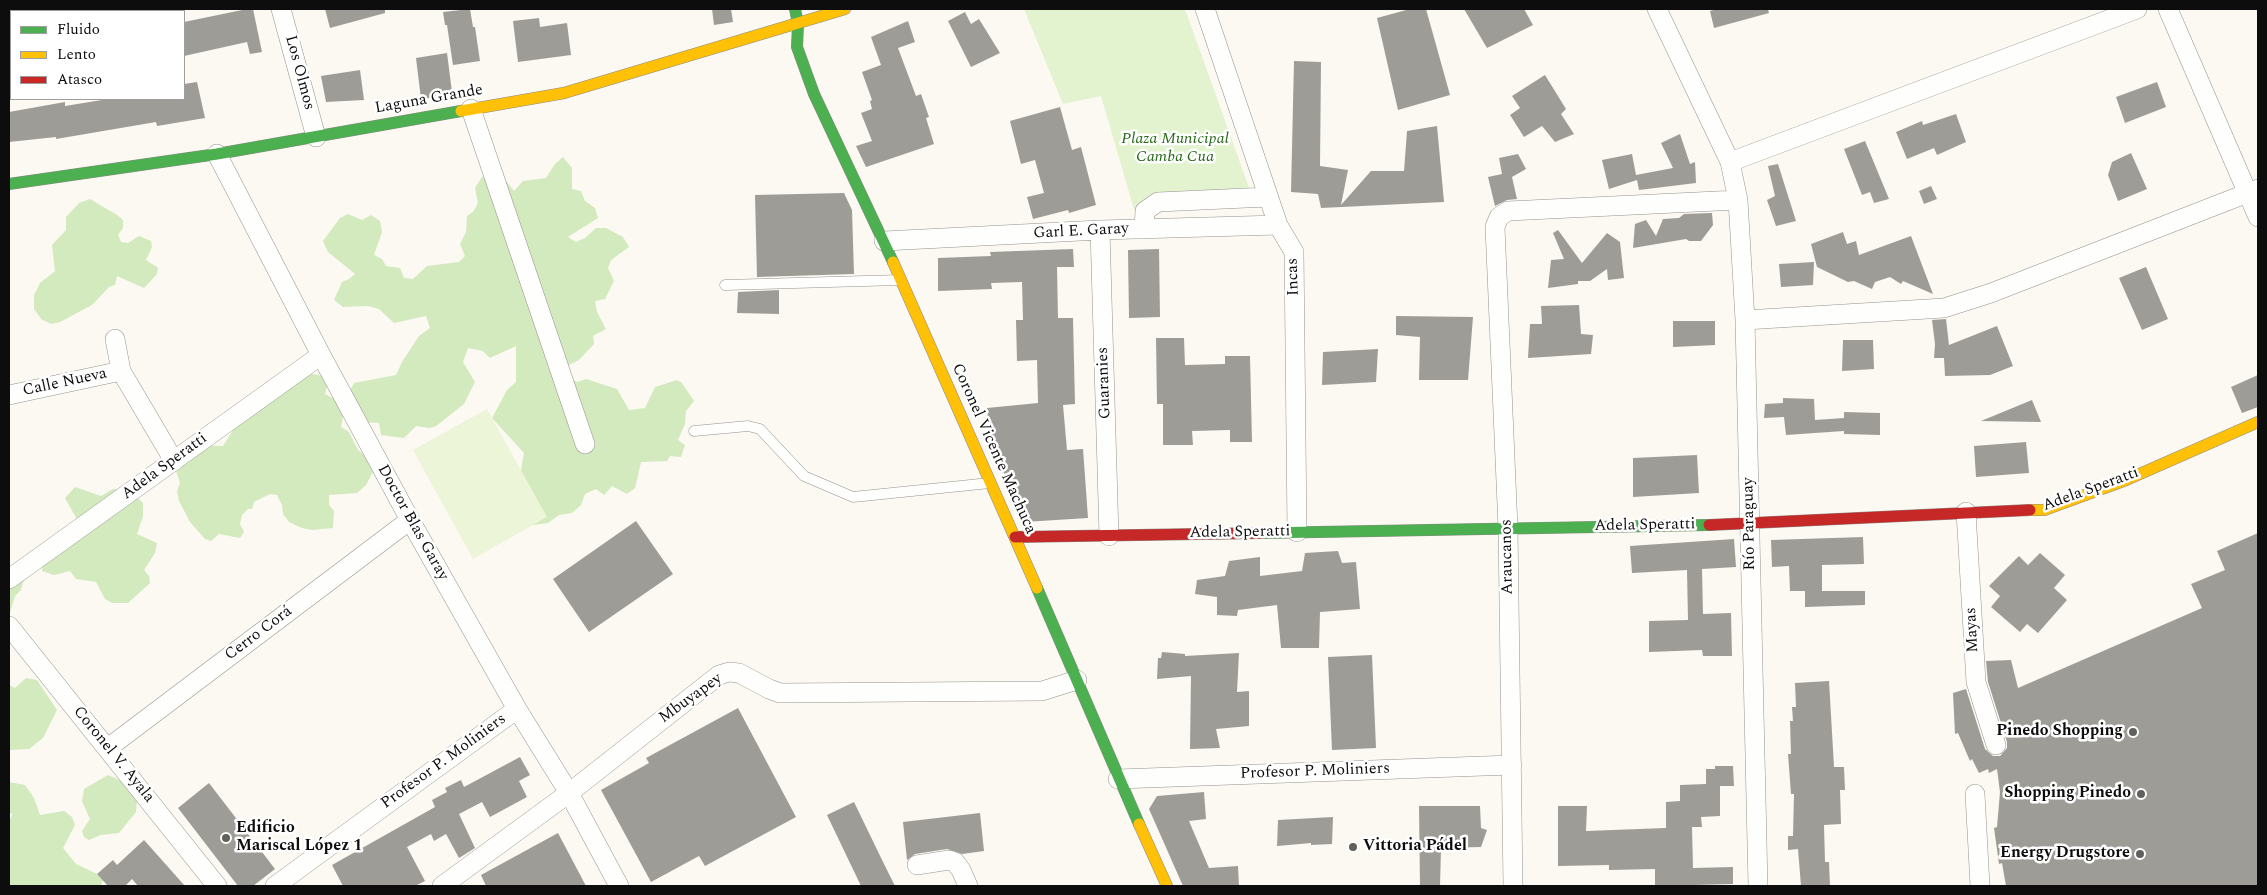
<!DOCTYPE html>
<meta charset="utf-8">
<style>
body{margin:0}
#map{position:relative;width:2267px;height:895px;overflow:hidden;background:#fbf9f1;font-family:Spectral,serif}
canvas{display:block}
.frame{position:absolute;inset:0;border:10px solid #0d0d0d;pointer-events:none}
.legend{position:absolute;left:10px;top:10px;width:175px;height:90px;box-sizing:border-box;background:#fff;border:1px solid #9e9e9e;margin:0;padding:6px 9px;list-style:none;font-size:15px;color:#0d0d0d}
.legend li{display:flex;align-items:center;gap:10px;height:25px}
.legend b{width:25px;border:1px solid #9e9e9e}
</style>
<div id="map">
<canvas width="2267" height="895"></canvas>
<div class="frame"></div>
<ul class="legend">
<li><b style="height:6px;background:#4caf50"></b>Fluido</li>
<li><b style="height:6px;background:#ffc107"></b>Lento</li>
<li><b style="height:6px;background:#c62828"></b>Atasco</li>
</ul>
</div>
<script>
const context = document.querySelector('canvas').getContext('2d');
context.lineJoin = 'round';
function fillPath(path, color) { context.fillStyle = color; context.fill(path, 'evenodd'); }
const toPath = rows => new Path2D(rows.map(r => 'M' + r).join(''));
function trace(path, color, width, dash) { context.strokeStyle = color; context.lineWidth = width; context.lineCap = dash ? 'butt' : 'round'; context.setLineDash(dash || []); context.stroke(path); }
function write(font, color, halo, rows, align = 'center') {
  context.font = font + ' Spectral,serif'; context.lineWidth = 5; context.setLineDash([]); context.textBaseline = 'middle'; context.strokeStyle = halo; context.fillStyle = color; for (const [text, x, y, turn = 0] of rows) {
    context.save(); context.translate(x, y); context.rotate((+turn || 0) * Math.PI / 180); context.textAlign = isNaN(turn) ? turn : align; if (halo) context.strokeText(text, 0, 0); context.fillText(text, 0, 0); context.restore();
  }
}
const green = toPath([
 [1024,9,1185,9,1252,196,1136,216,1101,96,1063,104]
]);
const forest = toPath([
 [563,157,572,168,572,189,581,191,585,201,595,208,598,218,568,237,576,242,585,238,596,228,606,228,623,237,629,247,611,260,608,268,614,281,605,299,595,301,597,312,606,329,593,336,594,344,579,360,567,366,561,373,577,382,586,379,617,389,629,410,645,408,655,387,677,380,682,383,694,401,686,411,685,424,678,440,685,445,681,457,670,456,667,461,641,462,635,488,627,494,612,486,604,495,596,489,585,494,581,505,572,513,559,515,548,523,533,525,521,470,524,453,492,418,507,390,516,382,516,346,490,358,483,351,468,348,463,362,475,382,464,404,436,426,430,428,416,426,404,438,381,435,379,423,365,422,349,392,354,383,396,375,402,362,419,336,430,328,426,316,394,323,379,309,368,306,343,307,334,300,342,282,349,279,355,274,328,252,323,241,340,218,348,214,362,220,371,215,380,221,382,232,374,255,382,259,386,266,400,268,404,278,413,279,427,266,459,262,465,256,460,244,466,232,467,216,473,212,478,203,475,188,482,177,499,172,514,191,523,181,546,178,555,164],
 [90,199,117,215,123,220,123,228,118,235,121,242,128,243,139,236,151,241,152,247,146,260,158,268,157,274,144,288,117,276,115,285,109,287,92,305,60,322,51,324,41,319,34,309,34,295,40,283,55,271,52,245,66,230,66,217,79,203],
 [299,371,323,376,328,383,325,394,340,402,344,412,341,427,349,432,358,450,366,456,373,472,366,485,357,493,329,495,329,505,334,511,333,528,312,530,302,528,289,522,283,514,282,505,277,495,270,494,254,502,252,509,248,509,242,515,240,524,244,532,240,538,219,534,211,541,205,539,190,522,179,501,177,491,180,483,175,468,196,445,223,446,235,427],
 [75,487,101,496,113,489,131,491,143,503,143,516,137,534,157,543,155,553,144,570,149,576,150,583,128,603,112,603,105,599,96,582,76,579,70,571,54,575,42,571,43,555,79,523,65,498],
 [31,574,23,582,21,590,15,596,9,616,9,576],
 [26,678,37,680,57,710,43,738,29,749,9,750,9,685,15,688],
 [108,775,124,782,137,800,136,812,119,833,101,835,89,840,84,837,82,831,90,819,82,801,84,789],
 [9,782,25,785,34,798,40,815,64,811,72,817,75,825,63,848,76,864,97,874,103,880,101,886,9,886,9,823,12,814,9,812]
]);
const pitch = toPath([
 [487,409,547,517,473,559,413,450]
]);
const building = toPath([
 [247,9,253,9,262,52,250,54,247,42,184,56,184,22],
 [325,9,385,9,385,13,330,28],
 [470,9,473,27,475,27,480,61,453,65,447,25,445,25,443,12],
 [712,9,731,9,733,22,714,25],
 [1410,9,1426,9,1450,95,1398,110,1377,18],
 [1464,9,1524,9,1533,25,1487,48],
 [1717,9,1768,9,1769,13,1714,28,1710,11],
 [965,12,971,24,979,19,1000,53,971,67,948,21],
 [539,18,540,27,567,23,571,55,518,62,513,21],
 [908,21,915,42,898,48,916,96,921,94,929,117,926,118,934,144,866,167,856,146,872,141,861,113,872,109,870,101,872,100,862,72,881,65,871,37],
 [447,53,452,92,436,94,436,97,421,99,416,58],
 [1294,61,1321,62,1320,166,1348,170,1341,205,1371,171,1404,171,1407,131,1437,126,1444,202,1321,208,1318,194,1291,192],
 [360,70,364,100,326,102,321,76],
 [1545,75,1566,109,1561,114,1574,134,1555,142,1542,126,1524,137,1510,115,1520,108,1512,96],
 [197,82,205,118,157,126,156,122,56,139,56,137,9,142,9,112,65,102,65,106,108,99,184,99,184,84],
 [2157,82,2166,107,2125,123,2116,97],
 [1060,107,1072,150,1081,147,1096,205,1069,213,1068,210,1033,219,1027,197,1044,193,1035,160,1021,164,1010,121],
 [1956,114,1966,142,1937,155,1934,148,1907,159,1896,132,1922,121,1923,125],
 [1680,134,1690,164,1695,162,1696,183,1639,190,1637,180,1609,189,1602,160,1632,154,1636,175,1673,168,1661,143],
 [1865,141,1889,199,1874,203,1870,192,1862,195,1844,149],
 [2131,153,2147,189,2118,201,2108,175,2112,162],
 [1518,154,1526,169,1512,177,1517,199,1507,200,1495,206,1488,177,1502,174,1499,158],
 [1778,164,1796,221,1776,226,1767,200,1775,196,1768,166],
 [1931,186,1937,199,1924,204,1919,191],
 [844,193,852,210,854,274,757,277,755,195],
 [1712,213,1713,225,1701,241,1689,241,1686,239,1633,248,1635,224,1646,220,1656,236,1663,219,1679,218,1684,214],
 [1558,230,1582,263,1607,233,1620,242,1624,278,1608,280,1607,269,1590,281,1578,281,1578,284,1548,288,1551,260,1564,259,1553,233],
 [1843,232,1847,244,1856,241,1859,255,1911,236,1933,294,1903,281,1901,284,1890,277,1875,282,1872,289,1854,281,1848,282,1817,267,1811,244],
 [1073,249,1074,267,1057,267,1058,318,1073,318,1075,404,1063,405,1067,450,1083,449,1088,518,1024,522,1006,476,1000,467,999,456,995,457,994,454,993,437,989,438,987,408,1038,403,1037,360,1017,361,1016,320,1023,320,1022,282,991,283,992,289,938,291,938,258,991,256,990,252],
 [1159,249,1160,317,1129,318,1128,250],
 [1814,262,1813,285,1781,287,1779,264],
 [2146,267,2168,319,2142,330,2119,278],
 [779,290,779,314,737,313,738,292],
 [1579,305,1581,334,1593,335,1591,354,1528,358,1530,324,1542,324,1541,306],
 [1396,316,1473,317,1468,380,1419,380,1420,337,1396,335],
 [1946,319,1949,345,1997,326,2013,366,1990,375,1945,376,1944,358,1934,358,1935,344,1932,320],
 [1673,321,1715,321,1715,345,1673,347],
 [1156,338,1184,338,1185,365,1225,364,1225,356,1250,356,1252,442,1230,442,1230,430,1192,431,1193,445,1163,445,1163,404,1157,404],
 [1843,340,1873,340,1874,369,1842,371],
 [1378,349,1376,382,1322,385,1323,352],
 [2258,375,2258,407,2242,413,2231,387],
 [1783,398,1814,399,1815,420,1844,418,1844,412,1880,413,1880,435,1844,434,1844,431,1786,435,1784,417,1764,418,1765,404,1783,403],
 [2032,400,2041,422,1981,421],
 [2026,442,2029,473,1976,477,1974,446],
 [1697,455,1699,493,1633,497,1633,458],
 [636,521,673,574,589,632,553,579],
 [2258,533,2258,886,2006,886,2002,863,1999,864,1994,828,1997,827,2000,792,1997,769,1989,773,1988,769,1979,773,1972,759,1970,761,1958,733,1955,734,1953,693,1966,689,1985,749,1993,756,2000,756,2007,748,2007,742,1988,682,1986,661,2011,660,2018,688,2202,608,2191,584,2225,570,2217,551],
 [1863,537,1864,564,1822,565,1822,591,1865,591,1865,605,1805,607,1805,591,1790,591,1789,566,1772,567,1771,540],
 [1734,539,1736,567,1702,569,1703,614,1731,613,1732,656,1703,656,1702,650,1649,652,1649,621,1688,620,1687,570,1632,573,1630,546],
 [1338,551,1342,563,1356,562,1360,609,1320,612,1319,648,1281,648,1277,605,1238,610,1237,616,1217,615,1217,597,1195,594,1197,580,1225,576,1229,561,1260,557,1260,576,1302,571,1305,553],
 [2040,553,2065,575,2054,588,2067,600,2038,633,2027,624,2020,632,1991,607,2000,596,1989,586,2019,556,2028,565],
 [1162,652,1185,654,1185,656,1239,653,1237,692,1249,691,1249,726,1216,729,1220,748,1190,749,1191,676,1157,679,1158,658,1161,658],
 [1372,655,1376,748,1332,750,1328,657],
 [1829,681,1834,767,1844,767,1845,790,1840,790,1841,824,1824,825,1825,862,1829,862,1830,886,1801,886,1798,849,1788,850,1788,836,1793,836,1794,794,1791,794,1788,754,1791,754,1790,721,1793,721,1792,707,1796,707,1795,683],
 [738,708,796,817,705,866,699,856,651,882,601,790,649,763,646,758],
 [520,757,530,775,519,781,527,797,490,817,482,802,459,814,475,848,459,858,446,834,434,841,431,834,407,847,425,881,415,886,343,886,332,865,435,807,432,800,447,792,445,788,461,780,464,787],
 [1715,766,1733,766,1734,786,1720,786,1720,816,1701,817,1702,827,1692,827,1693,868,1733,867,1733,884,1655,886,1655,869,1609,870,1609,865,1558,866,1558,806,1587,806,1586,831,1666,828,1666,802,1680,801,1680,785,1706,784,1706,769,1715,769],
 [209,783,275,869,253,886,238,886,178,808],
 [1204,792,1206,819,1189,821,1209,868,1238,866,1239,886,1183,886,1149,809,1157,796],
 [854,802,884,864,895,886,861,886,827,815],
 [1419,806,1480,806,1481,828,1487,830,1481,847,1441,848,1440,886,1420,886],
 [980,813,984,851,962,854,947,849,915,854,907,860,903,822],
 [1333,817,1332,844,1311,845,1311,843,1277,846,1278,820],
 [558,833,586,886,486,886,481,875],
 [144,840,185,886,138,886,132,879,125,886,108,886,97,874,113,860,117,865]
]);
const lane = toPath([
 [725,285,900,280],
 [694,431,748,426,760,429,804,476,853,497,990,483]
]);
const street = toPath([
 [53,9,53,11],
 [281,9,316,137],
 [1205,9,1278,225,1294,252,1297,532],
 [1657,9,1730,162,1738,200,1745,320,1758,886],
 [2168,9,2258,217],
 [471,109,585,444],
 [217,154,321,355,410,520,517,709,569,793,619,886],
 [1730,162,2137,9],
 [1144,229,1145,211,1158,202,1268,197],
 [1100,230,1109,536],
 [884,241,1100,230,1278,225],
 [1745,320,1944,308,1991,293,2258,189],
 [115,339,121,371,174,461],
 [9,395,121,371],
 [1966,512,1976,682,1996,745],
 [9,579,321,355],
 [9,626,217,886],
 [108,748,410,520],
 [1118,779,1512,765],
 [1975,794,1980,886],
 [917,865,949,860,955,862,961,870,968,886],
 [275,886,517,709],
 [442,886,569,793,719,675,729,672,739,673,769,689,780,693,1042,691,1077,680],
 [1513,886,1508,528,1495,227,1499,217,1508,211,1738,200]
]);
const fast = toPath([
 [795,9,798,24,797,47,814,94,893,262],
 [9,184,217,154,461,111],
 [1261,533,1709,525],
 [1037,588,1139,824]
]);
const slow = toPath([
 [461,111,564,93,845,9],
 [893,262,1037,588],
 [2030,510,2044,510,2126,480,2258,422],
 [1139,824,1167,886]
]);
const jam = toPath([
 [1709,525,2030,510],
 [1015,537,1261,533]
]);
const markers = [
 [2133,732,5,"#60605d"],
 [2141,794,5,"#60605d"],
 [226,838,5,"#60605d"],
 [1353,847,5,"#60605d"],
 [2140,854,5,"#60605d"]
];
const streetNames = [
 ["Los Olmos",299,73,75],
 ["Laguna Grande",429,100,-10],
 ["Garl E. Garay",1081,232,-3],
 ["Incas",1294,277,-92],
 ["Calle Nueva",65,383,-12],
 ["Guaranies",1105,383,-92],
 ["Coronel Vicente Machuca",993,449,66],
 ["Adela Speratti",165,467,-36],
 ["Adela Speratti",2091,490,-20],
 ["Doctor Blas Garay",412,523,61],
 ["Río Paraguay",1750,524,-91],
 ["Adela Speratti",1645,526,-1],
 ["Adela Speratti",1240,533,-1],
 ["Araucanos",1508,557,-91],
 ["Mayas",1973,630,-93],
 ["Cerro Corá",259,634,-37],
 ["Mbuyapey",691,699,-36],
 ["Coronel V. Ayala",113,755,51],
 ["Profesor P. Moliniers",444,762,-36],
 ["Profesor P. Moliniers",1315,772,-2]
];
const parkNames = [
 ["Plaza Municipal",1175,140],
 ["Camba Cua",1175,158]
];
const poiNames = [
 ["Pinedo Shopping",2123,732],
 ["Shopping Pinedo",2131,794],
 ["Edificio",236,829,"left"],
 ["Mariscal López 1",236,847,"left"],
 ["Vittoria Pádel",1363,847,"left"],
 ["Energy Drugstore",2130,854]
];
fillPath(green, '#e3f2cf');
fillPath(forest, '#d2eabd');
fillPath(pitch, '#edf5d9');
fillPath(building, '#9e9c97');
trace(lane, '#949390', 11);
trace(street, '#949390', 20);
trace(fast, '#8b8a86', 12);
trace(slow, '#8b8a86', 12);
trace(jam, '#8b8a86', 12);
trace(lane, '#fefefd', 10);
trace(street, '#fefefd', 19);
trace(fast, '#4caf50', 11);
trace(slow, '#ffc107', 11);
trace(jam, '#c62828', 11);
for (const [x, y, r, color] of markers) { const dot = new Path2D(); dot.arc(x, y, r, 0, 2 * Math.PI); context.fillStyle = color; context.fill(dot); trace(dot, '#fff', 2); }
write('16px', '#0d0d0d', '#fff', streetNames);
write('italic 16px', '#276819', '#fff', parkNames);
write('bold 16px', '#0d0d0d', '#fff', poiNames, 'right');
</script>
